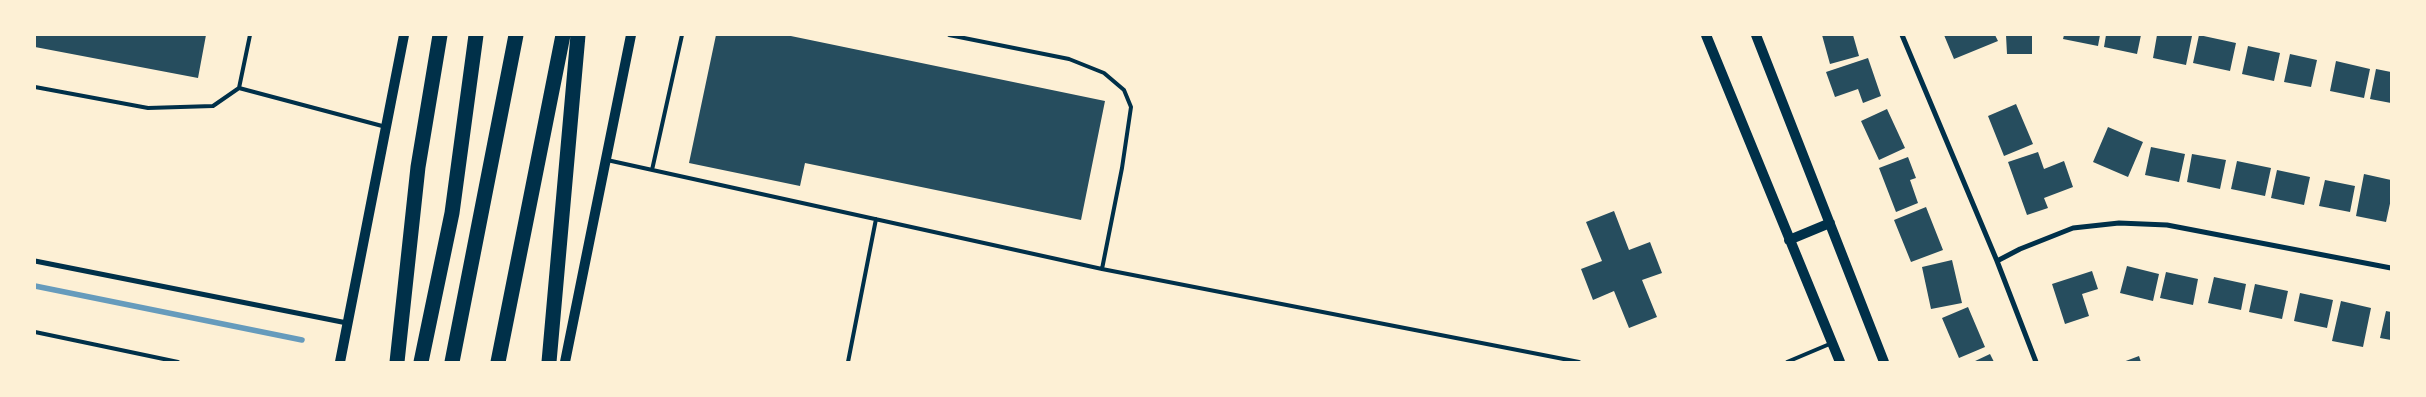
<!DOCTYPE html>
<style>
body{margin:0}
#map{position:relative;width:2426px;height:397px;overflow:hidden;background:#fdf0d5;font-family:Lora,serif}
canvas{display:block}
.frame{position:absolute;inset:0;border:36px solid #fdf0d5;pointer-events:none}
</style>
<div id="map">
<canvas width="2426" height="397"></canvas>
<div class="frame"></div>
</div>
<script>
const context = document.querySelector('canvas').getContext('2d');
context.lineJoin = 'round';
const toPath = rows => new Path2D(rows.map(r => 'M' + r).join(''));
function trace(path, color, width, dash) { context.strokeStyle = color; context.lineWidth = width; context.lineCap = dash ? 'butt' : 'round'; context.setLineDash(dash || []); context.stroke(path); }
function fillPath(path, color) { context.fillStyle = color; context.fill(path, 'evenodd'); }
const stream = toPath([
 [35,286,302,340]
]);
const building = toPath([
 [35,35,206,35,198,78,35,47],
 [716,35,786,35,1105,101,1081,220,805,163,800,186,689,163],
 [1822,35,1853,35,1859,56,1830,64],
 [1944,35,1995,35,1998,41,1954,59],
 [2006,35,2032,35,2032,54,2007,54],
 [2064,35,2100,35,2098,46,2063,39],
 [2106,35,2141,35,2137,54,2104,47],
 [2157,35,2192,36,2186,65,2153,58],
 [2199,35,2236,43,2230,71,2193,63],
 [2248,46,2280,53,2274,81,2242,74],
 [2290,54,2317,60,2311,87,2284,82],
 [1868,58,1881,96,1863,103,1858,89,1835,97,1826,72],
 [2336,61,2370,69,2364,98,2330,91],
 [2376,69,2391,72,2391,103,2370,99],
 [2016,104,2033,144,2004,156,1988,116],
 [1887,109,1905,148,1879,160,1861,121],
 [2108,127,2143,142,2128,177,2093,162],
 [2151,147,2185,154,2179,182,2145,175],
 [2038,152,2044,169,2064,161,2073,187,2044,198,2048,208,2027,215,2008,162],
 [2192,154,2226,160,2220,189,2187,182],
 [1908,157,1916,178,1910,180,1918,203,1896,212,1879,168],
 [2237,161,2271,168,2265,196,2231,189],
 [2277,170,2310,177,2304,205,2271,198],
 [2364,174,2391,180,2391,199,2386,222,2356,216],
 [2325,180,2355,186,2350,212,2319,206],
 [1926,207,1943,250,1911,262,1894,220],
 [1614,211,1629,250,1650,242,1662,273,1642,280,1657,317,1629,328,1614,291,1593,300,1581,269,1602,261,1586,222],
 [1952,260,1962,303,1931,309,1922,267],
 [2127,266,2159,274,2153,301,2120,293],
 [2092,271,2098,289,2082,294,2089,316,2065,324,2052,284],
 [2166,272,2198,279,2193,305,2160,298],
 [2214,277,2246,284,2241,310,2208,303],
 [2255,284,2288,291,2282,319,2249,312],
 [2300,293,2333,300,2327,328,2294,321],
 [2341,301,2371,308,2363,347,2332,341],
 [1968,307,1985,347,1959,358,1942,318],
 [2386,311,2391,312,2391,340,2380,338],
 [1990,354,1994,362,1973,362],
 [2139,356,2141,362,2123,362]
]);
const service = toPath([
 [250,35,239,88,386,127],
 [949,35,1069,59,1104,73,1124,90,1131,107,1122,168,1102,269],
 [35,87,148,108,213,106,239,88],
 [607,160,1102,269,1579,362],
 [652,170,682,35],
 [35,332,178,362],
 [848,362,876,219],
 [1787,362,1832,343]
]);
const minor = toPath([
 [1902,35,1997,261,2036,362],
 [35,261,347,323],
 [1997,261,2020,249,2073,228,2119,223,2167,225,2391,268]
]);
const secondary = toPath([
 [1706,35,1840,362],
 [1756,35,1884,362],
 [1789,240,1830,223],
 [340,362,404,35],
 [565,362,631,35]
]);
const motorway = toPath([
 [397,362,418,167,440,35],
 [421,362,452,213,476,35],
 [452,362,516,35],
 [498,362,563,35],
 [549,362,578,35]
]);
trace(stream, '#669bbc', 5.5);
fillPath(building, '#264d5e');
trace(service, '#003049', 4);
trace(minor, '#003049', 5);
trace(secondary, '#003049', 10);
trace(motorway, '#003049', 15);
</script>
